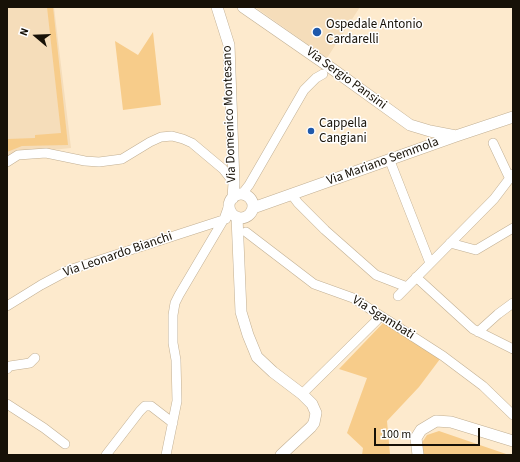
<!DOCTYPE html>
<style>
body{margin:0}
#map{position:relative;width:520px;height:462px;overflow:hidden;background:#fdeacd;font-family:"Source Sans 3",sans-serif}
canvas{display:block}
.frame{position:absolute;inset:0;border:8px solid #171107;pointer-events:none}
.north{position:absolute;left:16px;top:16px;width:40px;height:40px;-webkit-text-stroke:3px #fff;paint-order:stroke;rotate:289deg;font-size:11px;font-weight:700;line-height:16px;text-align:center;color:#171107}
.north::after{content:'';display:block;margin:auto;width:14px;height:18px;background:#171107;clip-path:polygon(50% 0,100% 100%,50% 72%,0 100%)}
.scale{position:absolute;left:374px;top:428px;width:106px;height:18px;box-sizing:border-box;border:2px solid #171107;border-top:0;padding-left:5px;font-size:12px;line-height:14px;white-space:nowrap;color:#171107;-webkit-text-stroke:3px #fff;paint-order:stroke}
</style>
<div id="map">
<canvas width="520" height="462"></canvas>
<div class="frame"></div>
<div class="north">N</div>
<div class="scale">100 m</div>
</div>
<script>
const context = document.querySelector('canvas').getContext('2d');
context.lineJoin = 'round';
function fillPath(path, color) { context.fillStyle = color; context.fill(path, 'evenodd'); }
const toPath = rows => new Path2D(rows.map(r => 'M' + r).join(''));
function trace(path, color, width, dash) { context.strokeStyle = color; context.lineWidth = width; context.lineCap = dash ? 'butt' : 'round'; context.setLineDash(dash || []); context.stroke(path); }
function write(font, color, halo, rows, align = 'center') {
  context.font = font + ' "Source Sans 3",sans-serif'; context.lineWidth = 3; context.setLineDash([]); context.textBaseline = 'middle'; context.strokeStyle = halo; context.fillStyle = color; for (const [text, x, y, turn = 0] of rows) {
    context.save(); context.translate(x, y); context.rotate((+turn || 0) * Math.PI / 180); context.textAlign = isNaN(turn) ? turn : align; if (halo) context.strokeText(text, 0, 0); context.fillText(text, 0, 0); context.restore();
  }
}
const built = toPath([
 [7,7,54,7,71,148,13,154,7,158],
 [255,7,360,7,327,58]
]);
const green = toPath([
 [47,7,53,7,68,145,22,146,7,152,7,139,35,138,35,135,61,133],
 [153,32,161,105,123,110,115,41,138,55],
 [383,323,440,359,419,387,387,421,390,454,386,455,362,455,363,448,347,433,367,378,339,369],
 [439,431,509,455,423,455,421,444,427,435]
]);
const minor = toPath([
 [493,143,510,179],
 [390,161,430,263],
 [7,162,18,155,46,153,85,161,99,162,122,159,150,142,161,137,172,136,183,139,192,143,223,169,234,183],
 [242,194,249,185,304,90,316,78,323,74],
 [292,195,298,203,325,230,376,275,407,287],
 [246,232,314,284,353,298,443,356,483,386,513,415],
 [450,243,476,250,513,228],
 [416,277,473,329,513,349],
 [398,296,494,199,513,174],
 [7,306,41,285,69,270,226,219],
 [478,332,498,314,513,303],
 [7,369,10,366,30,363,35,358],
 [302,394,377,320],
 [7,404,44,428,65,444],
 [106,455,140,411,145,406,151,406,173,423],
 [166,455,177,401,176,360,173,343,173,315,175,303,179,295,224,219,229,205]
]);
const major = toPath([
 [217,7,229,45,234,183,233,198],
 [243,7,331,68,410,125,430,131,456,136],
 '229 206a12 12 0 1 1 24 0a12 12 0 1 1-24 0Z',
 [253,208,456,136,513,117],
 [237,217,241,312,248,335,257,357,273,372,302,394,312,404,316,413,314,423,311,427,281,455],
 [418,455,416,438,421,430,436,421,451,422,513,441]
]);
const markers = [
 [317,32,5,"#1f59ab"],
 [311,131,4,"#1f59ab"]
];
const poiNames = [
 ["Ospedale Antonio",326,25],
 ["Cardarelli",326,40],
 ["Cappella",319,124],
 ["Cangiani",319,139]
];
const streetNames = [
 ["Via Sergio Pansini",346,79,36],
 ["Via Domenico Montesano",230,114,-92],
 ["Via Mariano Semmola",383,162,-20],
 ["Via Leonardo Bianchi",118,255,-19],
 ["Via Sgambati",383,318,32]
];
fillPath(built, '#f5ddba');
fillPath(green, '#f7cc8a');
trace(minor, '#c1af93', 10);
trace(major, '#c1af93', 12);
trace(minor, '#fff', 9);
trace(major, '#fff', 11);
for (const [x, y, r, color] of markers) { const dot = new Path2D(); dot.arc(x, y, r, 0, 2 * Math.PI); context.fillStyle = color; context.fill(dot); trace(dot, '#fff', 1.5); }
write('13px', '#171107', '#fff', poiNames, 'left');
write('13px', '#171107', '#fff', streetNames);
</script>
